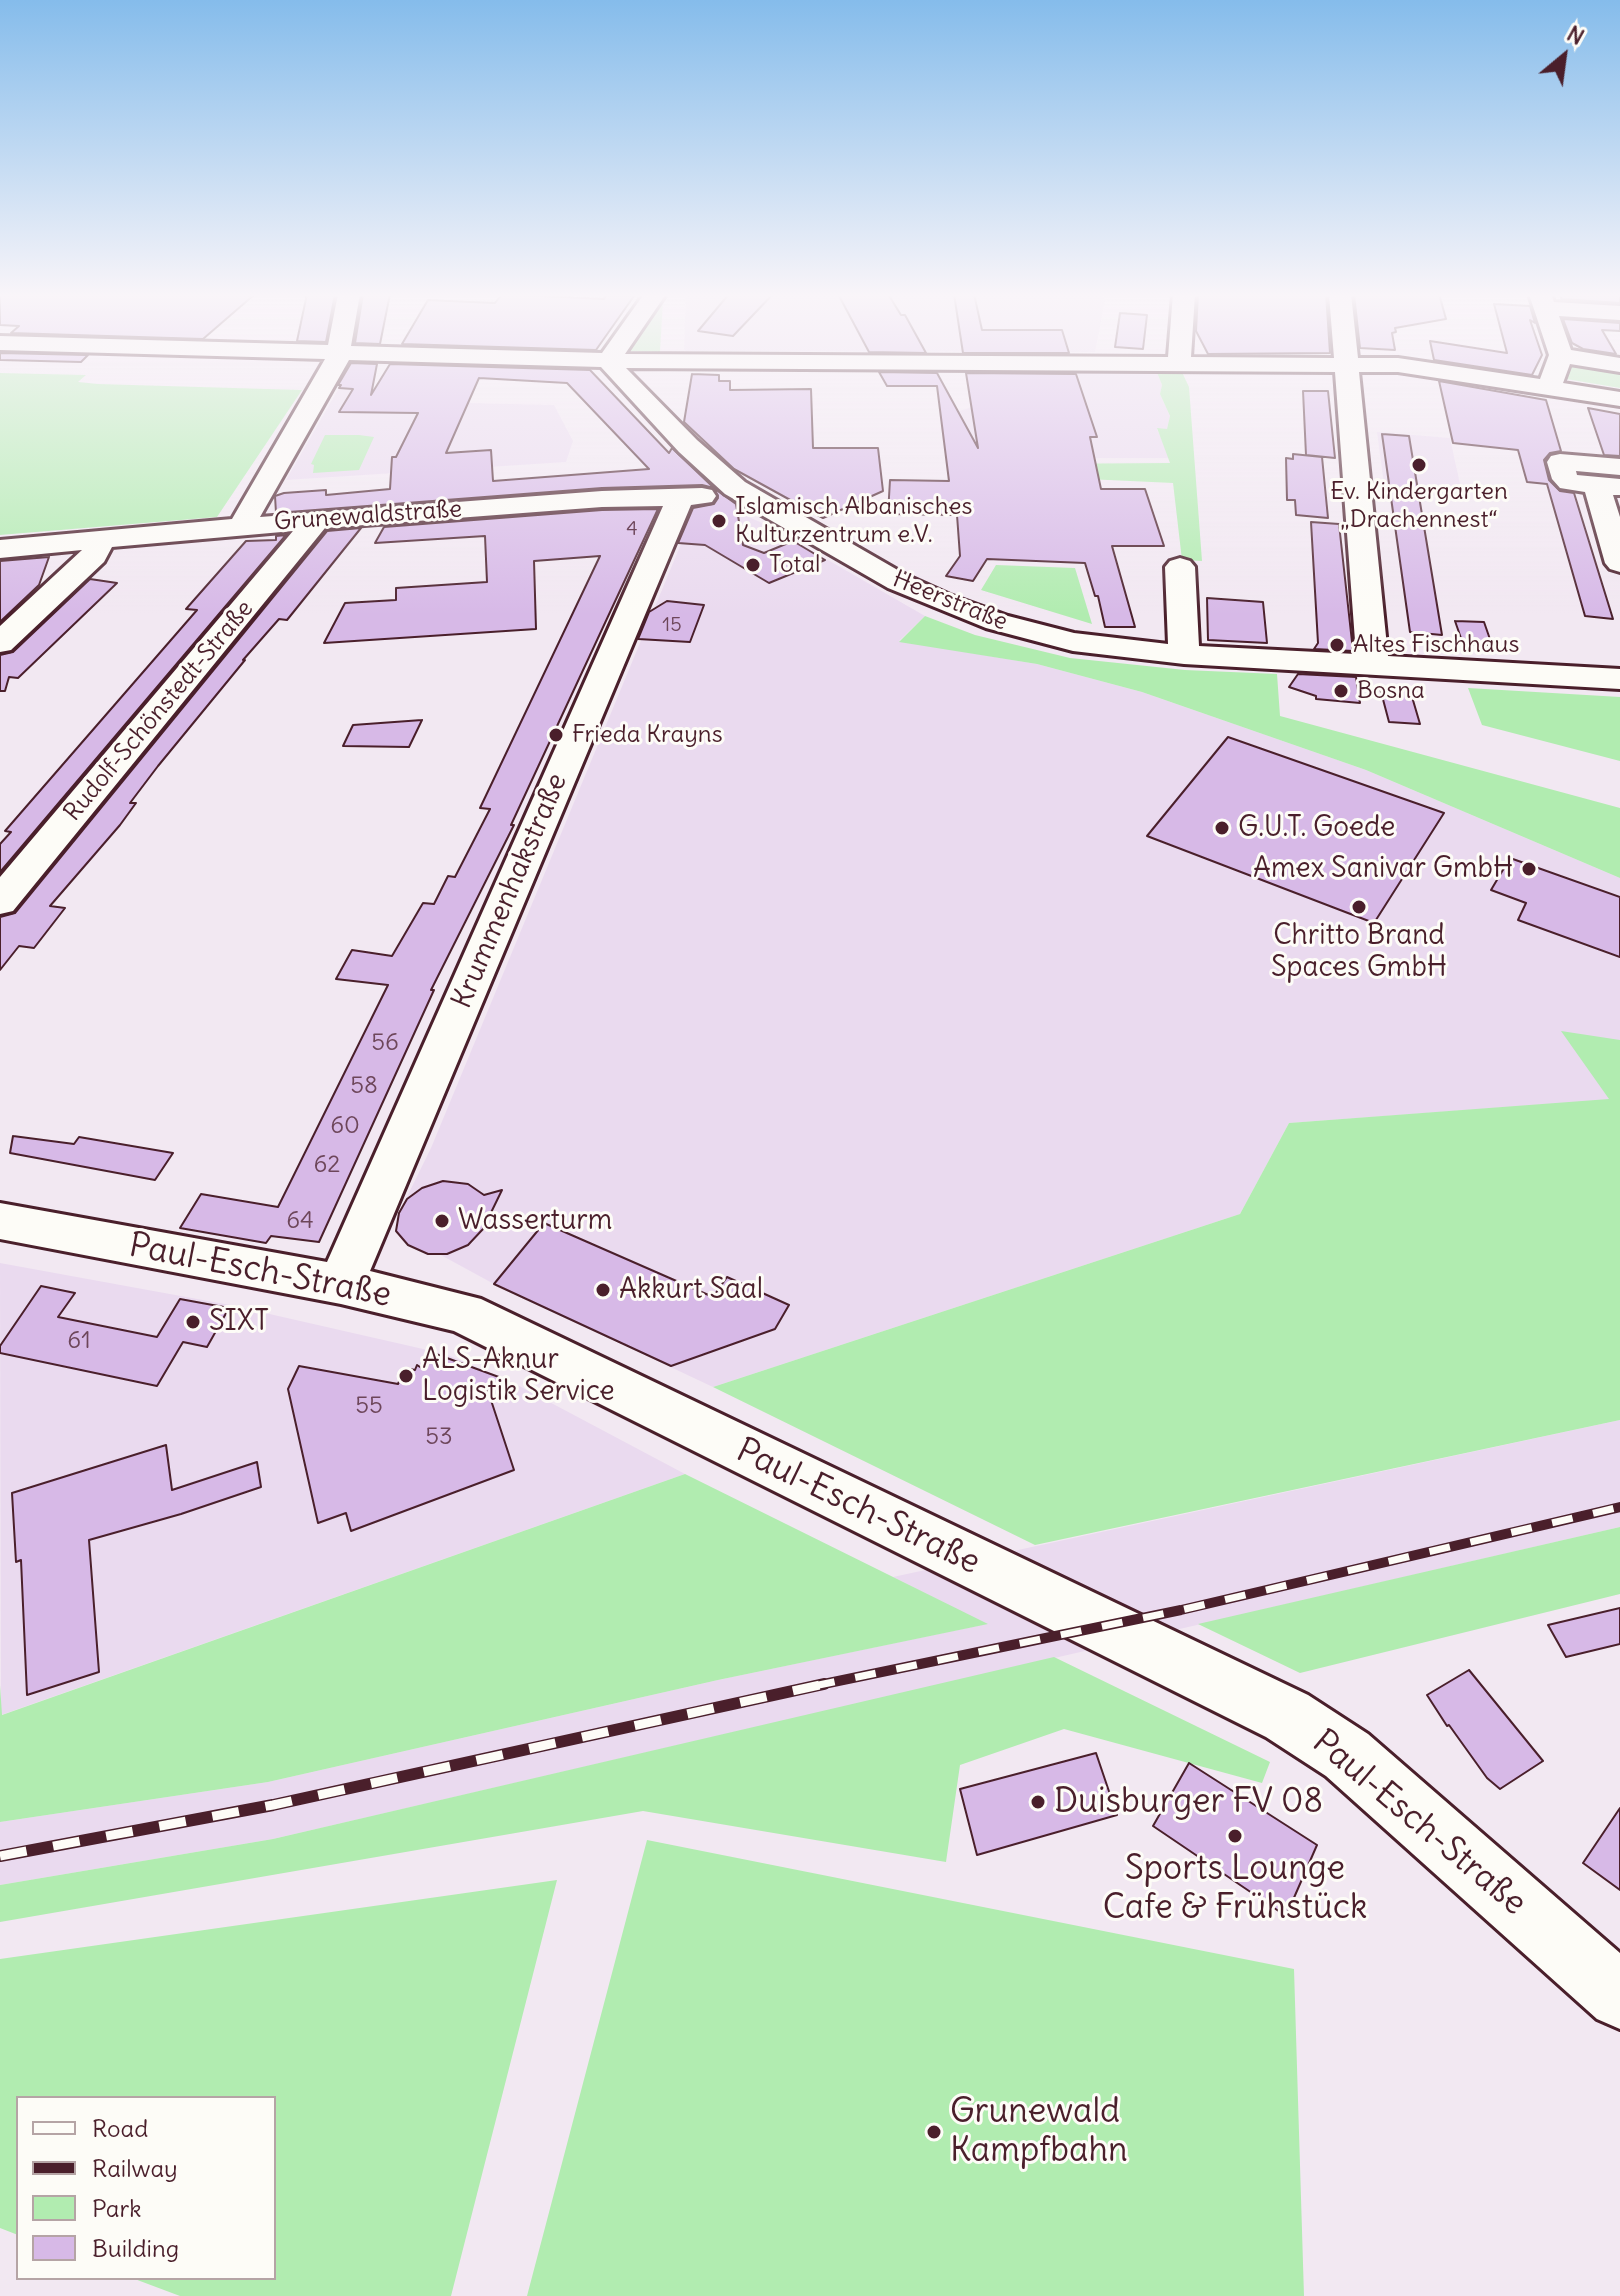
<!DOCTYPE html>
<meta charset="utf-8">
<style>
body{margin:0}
#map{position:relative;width:1620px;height:2296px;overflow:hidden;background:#f2e8f2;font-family:Delius,sans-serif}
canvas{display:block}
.legend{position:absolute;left:16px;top:2096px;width:260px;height:184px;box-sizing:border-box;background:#fdfcf7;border:2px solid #b5a4a5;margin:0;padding:10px 14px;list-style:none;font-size:24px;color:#4a1f2b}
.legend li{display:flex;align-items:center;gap:16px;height:40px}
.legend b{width:40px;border:2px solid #b5a4a5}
.north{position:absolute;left:1524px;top:16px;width:80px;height:80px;-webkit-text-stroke:6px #fdfcf7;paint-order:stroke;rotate:29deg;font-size:22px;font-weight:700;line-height:32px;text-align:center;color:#4a1f2b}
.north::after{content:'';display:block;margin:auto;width:28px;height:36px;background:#4a1f2b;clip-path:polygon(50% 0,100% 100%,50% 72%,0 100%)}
</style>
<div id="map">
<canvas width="1620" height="2296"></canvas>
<ul class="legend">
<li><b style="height:10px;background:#fdfcf7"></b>Road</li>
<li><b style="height:10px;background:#4a1f2b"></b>Railway</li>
<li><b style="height:22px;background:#b1ecb0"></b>Park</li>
<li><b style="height:22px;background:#d7b9e7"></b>Building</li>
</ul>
<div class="north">N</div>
</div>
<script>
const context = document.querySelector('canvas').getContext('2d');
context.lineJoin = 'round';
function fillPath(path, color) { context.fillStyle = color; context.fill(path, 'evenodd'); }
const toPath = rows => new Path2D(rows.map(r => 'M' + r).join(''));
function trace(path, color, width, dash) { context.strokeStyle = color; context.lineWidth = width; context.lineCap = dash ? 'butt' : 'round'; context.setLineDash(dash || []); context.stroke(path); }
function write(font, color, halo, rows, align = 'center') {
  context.font = font + ' Delius,sans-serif'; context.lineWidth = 6; context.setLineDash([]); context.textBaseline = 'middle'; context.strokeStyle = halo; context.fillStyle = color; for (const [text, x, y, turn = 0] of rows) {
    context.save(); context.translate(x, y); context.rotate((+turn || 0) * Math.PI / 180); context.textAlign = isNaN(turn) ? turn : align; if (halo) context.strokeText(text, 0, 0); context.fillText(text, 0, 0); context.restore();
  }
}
const built = toPath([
 [686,294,1102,294,1105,301,1095,352,686,351,684,350],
 [1026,370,1156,370,1162,385,1160,394,1170,416,1167,429,1157,429,1170,458,946,458,956,412,978,405,1028,377],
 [339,388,406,390,469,403,554,405,573,441,566,462,286,480],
 [1377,432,1450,438,1463,498,1385,492],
 [726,507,769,526,925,616,899,641,1037,664,1142,692,1366,770,1620,878,1620,1099,1289,1123,1240,1214,713,1387,494,1284,439,1254,428,1254,408,1245,396,1231,399,1213,431,1148,695,510],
 [0,1263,230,1305,445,1354,508,1380,685,1474,1,1715],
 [1620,1420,1620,1527,273,1839,0,1885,0,1822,268,1782,718,1680,986,1624,893,1577]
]);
const green = toPath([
 [659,299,663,300,660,352,624,351],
 [1572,358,1620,366,1620,388,1566,379],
 [1156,370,1181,370,1189,387,1202,561,1182,560,1173,483,1022,476,1018,464,1170,463,1157,428,1167,429,1170,416,1160,394,1162,385],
 [0,373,86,375,78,382,98,384,302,390,217,517,0,535],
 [325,435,359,435,374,437,359,470,313,473,314,465,311,464],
 [996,565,1075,568,1092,624,981,590],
 [925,616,975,635,1070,658,1185,670,1277,674,1280,716,1620,808,1620,878,1366,770,1142,692,1037,664,899,642],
 [1468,688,1620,697,1620,761,1482,725],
 [1561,1031,1620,1040,1620,1420,1035,1545,713,1387,1240,1214,1289,1123,1609,1099],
 [685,1474,988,1624,718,1680,268,1782,0,1822,0,1685,2,1715],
 [1620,1527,1620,1594,1300,1673,1198,1624],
 [1054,1657,1270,1762,1262,1783,1064,1729,960,1765,946,1862,643,1811,0,1922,0,1885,273,1839],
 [647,1840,1294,1969,1304,2296,527,2296],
 [557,1880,451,2296,180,2296,132,2278,274,2278,274,2098,18,2098,18,2235,0,2228,0,1959]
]);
const building = toPath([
 [0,294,255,294,203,339,11,333,19,326,0,325,0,294],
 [307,294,335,294,326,342,297,341,307,294],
 [363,294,390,294,380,344,355,343,363,294],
 [502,294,604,299,606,295,634,296,596,350,402,344,428,300,495,303,502,294],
 [729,294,773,294,733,336,698,331,729,294],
 [838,294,888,294,901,315,905,315,926,353,869,352,838,294],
 [954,294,974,294,982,330,1062,330,1069,353,963,353,954,294],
 [1198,294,1326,294,1330,353,1208,354,1196,331,1198,294],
 [1354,294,1439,294,1446,319,1395,328,1396,332,1392,333,1395,350,1360,348,1354,294],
 [1559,294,1620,294,1620,303,1562,299,1559,294],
 [1494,304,1530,306,1535,323,1530,320,1542,355,1532,375,1434,360,1430,341,1507,353,1494,304],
 [1120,313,1147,315,1143,349,1115,347,1120,313],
 [1563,319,1620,323,1620,331,1602,330,1616,354,1583,349,1572,343,1563,319],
 [0,353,88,355,81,362,0,360,0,353],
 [351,363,377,364,371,395,390,364,590,370,669,453,672,448,714,488,702,485,602,488,276,513,275,496,284,493,326,490,326,495,390,489,392,457,396,457,418,413,339,412,353,389,339,388,341,385,338,385,351,363],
 [479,378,567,383,649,469,493,481,491,450,446,453,479,378],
 [879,372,937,373,978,448,966,373,1076,374,1097,437,1090,437,1101,489,1145,489,1164,546,1112,546,1135,627,1105,627,1098,596,1095,596,1085,563,987,559,973,581,946,576,960,556,957,515,888,514,890,480,949,481,937,386,887,386,879,372],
 [692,374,719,375,719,381,730,381,730,390,811,389,813,448,878,448,883,491,823,518,734,469,684,422,692,374],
 [1439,381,1546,400,1561,451,1550,453,1544,460,1549,480,1560,491,1574,493,1613,619,1585,616,1547,484,1527,482,1518,450,1453,443,1439,381],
 [1303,391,1328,391,1335,458,1306,455,1303,391],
 [1588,408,1620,414,1620,456,1604,455,1588,408],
 [1382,434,1409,436,1442,635,1410,632,1382,434],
 [1293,454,1322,457,1328,518,1296,515,1295,500,1287,500,1286,458,1293,459,1293,454],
 [715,489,736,504,743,545,764,553,793,541,825,560,769,583,705,545,678,543,693,508,714,504,718,498,715,489],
 [658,509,511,825,514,825,431,990,434,990,319,1242,271,1236,266,1243,180,1228,201,1194,278,1207,388,985,336,979,352,950,392,956,423,903,434,904,448,876,455,877,490,809,480,808,600,556,534,561,536,629,324,643,345,603,396,600,396,588,487,582,485,536,375,543,384,527,602,510,658,509],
 [1311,522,1339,524,1353,651,1314,649,1318,643,1311,522],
 [361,528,287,620,279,619,243,660,245,660,158,766,130,803,136,803,120,825,50,906,65,908,34,948,19,946,0,970,0,917,15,913,327,531,361,528],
 [286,535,0,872,0,844,11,832,5,831,197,610,186,609,246,541,276,540,276,536,286,535],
 [49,557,39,585,0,622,0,561,49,557],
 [90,579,117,583,18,678,9,677,5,691,0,691,0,655,13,652,90,579],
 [1207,598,1263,602,1267,643,1208,640,1207,598],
 [667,601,704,605,690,642,638,639,649,612,667,601],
 [1455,621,1484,622,1492,645,1463,644,1455,621],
 [1298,674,1356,677,1360,703,1316,699,1316,696,1289,687,1298,674],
 [1380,688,1410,690,1420,724,1389,722,1380,688],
 [422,720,409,747,343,746,353,725,422,720],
 [1228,737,1444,813,1374,923,1147,836,1228,737],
 [1510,858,1620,897,1620,957,1518,920,1526,903,1491,890,1510,858],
 [13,1136,74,1144,79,1137,173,1153,155,1180,10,1153,13,1136],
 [443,1181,468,1184,484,1195,502,1190,483,1229,468,1245,447,1254,428,1254,408,1245,396,1231,399,1213,407,1199,422,1188,443,1181],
 [544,1223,713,1297,727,1277,789,1305,775,1329,671,1366,494,1284,544,1223],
 [41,1286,75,1293,58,1317,157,1337,180,1299,229,1308,207,1347,183,1342,157,1386,0,1353,0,1346,41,1286],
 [436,1354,507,1380,487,1388,514,1470,351,1531,346,1513,318,1523,288,1389,299,1366,398,1384,405,1368,415,1370,417,1365,423,1369,436,1354],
 [166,1445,172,1490,257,1462,261,1487,181,1514,89,1540,99,1672,27,1695,21,1560,16,1562,12,1493,166,1445],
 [1620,1608,1620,1644,1566,1657,1548,1625,1620,1608],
 [1469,1670,1543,1761,1500,1789,1487,1778,1449,1725,1447,1726,1427,1695,1469,1670],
 [1096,1753,1117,1815,977,1855,960,1789,1096,1753],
 [1189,1763,1317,1845,1286,1916,1153,1826,1189,1763],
 [1620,1808,1620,1890,1583,1863,1620,1808]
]);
const minor = toPath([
 [338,294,360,294,351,346,602,353,644,294,666,294,625,354,1168,357,1173,294,1195,294,1191,357,1334,358,1329,294,1351,294,1358,358,1398,358,1540,379,1549,355,1529,294,1551,294,1554,302,1620,306,1620,320,1559,316,1571,350,1620,358,1620,372,1570,364,1563,383,1620,392,1620,406,1398,372,1359,372,1388,656,1620,669,1620,689,1184,664,1073,651,986,628,888,588,725,494,679,452,601,367,349,360,260,517,602,491,702,488,712,490,716,496,712,502,691,505,370,1271,481,1299,1308,1695,1368,1734,1620,1953,1620,2029,1597,2019,1326,1776,1266,1737,454,1331,341,1304,0,1239,0,1203,327,1262,663,506,602,507,325,528,13,911,0,914,0,877,293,531,112,547,104,562,11,650,0,652,0,626,82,550,0,558,0,540,232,519,325,359,0,350,0,336,328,345,338,294],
 [626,368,1335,372,1356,654,1199,646,1195,567,1190,561,1180,558,1170,561,1165,567,1168,644,1074,633,1008,616,950,595,908,576,745,482,697,440,626,368],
 [1560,454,1620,459,1620,475,1576,471,1577,475,1620,479,1620,495,1613,495,1620,517,1620,572,1610,569,1605,563,1585,492,1560,488,1552,479,1547,462,1551,456,1560,454]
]);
const railFar1 = toPath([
 [814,1686,1181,1610,1620,1507]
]);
const rail = toPath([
 [0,1856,273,1805,824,1684]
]);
const markers = [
 [1419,465,8,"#4a1f2b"],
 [719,521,8,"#4a1f2b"],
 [753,565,8,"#4a1f2b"],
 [1337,645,8,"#4a1f2b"],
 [1341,691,8,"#4a1f2b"],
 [556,735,8,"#4a1f2b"],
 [1222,828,8,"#4a1f2b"],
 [1529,869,8,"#4a1f2b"],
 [1359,907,8,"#4a1f2b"],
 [442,1221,8,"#4a1f2b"],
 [603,1290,8,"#4a1f2b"],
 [193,1322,8,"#4a1f2b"],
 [406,1376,8,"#4a1f2b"],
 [1038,1802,8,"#4a1f2b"],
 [1235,1836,8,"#4a1f2b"],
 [934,2132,8,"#4a1f2b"]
];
const farNumbernames = [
 ["4",632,529],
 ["15",672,625]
];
const farPoinames = [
 ["Ev. Kindergarten",1419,492,"center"],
 ["„Drachennest“",1419,520,"center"],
 ["Islamisch Albanisches",735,507],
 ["Kulturzentrum e.V.",735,535],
 ["Total",769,565],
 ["Altes Fischhaus",1353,645],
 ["Bosna",1357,691],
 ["Frieda Krayns",572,735]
];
const farStreetnames = [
 ["Grunewaldstraße",368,516,-4],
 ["Heerstraße",950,601,22],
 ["Rudolf-Schönstedt-Straße",159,711,-50]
];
const numberNames = [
 ["56",385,1043],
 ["58",364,1086],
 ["60",345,1126],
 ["62",327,1165],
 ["64",300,1221],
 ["61",79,1341],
 ["55",369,1406],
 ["53",439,1437]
];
const poiNames = [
 ["G.U.T. Goede",1238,828],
 ["Amex Sanivar GmbH",1513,869,"right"],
 ["Chritto Brand",1359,936,"center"],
 ["Spaces GmbH",1359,968,"center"],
 ["Wasserturm",458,1221],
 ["Akkurt Saal",619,1290],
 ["SIXT",209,1322],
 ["ALS-Aknur",422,1360],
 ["Logistik Service",422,1392]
];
const streetNames = [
 ["Krummenhakstraße",510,891,-67]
];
const nearStreetnames = [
 ["Paul-Esch-Straße",260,1271,11],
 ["Paul-Esch-Straße",858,1507,26],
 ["Paul-Esch-Straße",1419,1823,40]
];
const nearPoinames = [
 ["Duisburger FV 08",1054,1802],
 ["Sports Lounge",1235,1869,"center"],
 ["Cafe & Frühstück",1235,1908,"center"],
 ["Grunewald",950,2112],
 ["Kampfbahn",950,2151]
];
fillPath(built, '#eadaef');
fillPath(green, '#b1ecb0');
fillPath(building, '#d7b9e7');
trace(building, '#4a1f2b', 2);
trace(minor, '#4a1f2b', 6);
fillPath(minor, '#fdfcf7');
trace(railFar1, '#4a1f2b', 10);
trace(rail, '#4a1f2b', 12);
trace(railFar1, '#fdfcf7', 7, [21]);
trace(rail, '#fdfcf7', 9, [27]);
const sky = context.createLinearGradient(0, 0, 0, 615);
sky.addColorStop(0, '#85bceb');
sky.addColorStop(0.48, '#f9f5f9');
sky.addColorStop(1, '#f9f5f900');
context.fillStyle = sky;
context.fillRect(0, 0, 1620, 615);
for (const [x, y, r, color] of markers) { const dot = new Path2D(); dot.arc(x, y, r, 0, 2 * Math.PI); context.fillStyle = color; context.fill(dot); trace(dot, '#fdfcf7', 3); }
write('20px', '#6d465a', null, farNumbernames);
write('24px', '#4a1f2b', '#fdfcf7', farPoinames, 'left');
write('24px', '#4a1f2b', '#fdfcf7', farStreetnames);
write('24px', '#6d465a', null, numberNames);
write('28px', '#4a1f2b', '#fdfcf7', poiNames, 'left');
write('28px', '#4a1f2b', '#fdfcf7', streetNames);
write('34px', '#4a1f2b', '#fdfcf7', nearStreetnames);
write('34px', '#4a1f2b', '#fdfcf7', nearPoinames, 'left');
</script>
